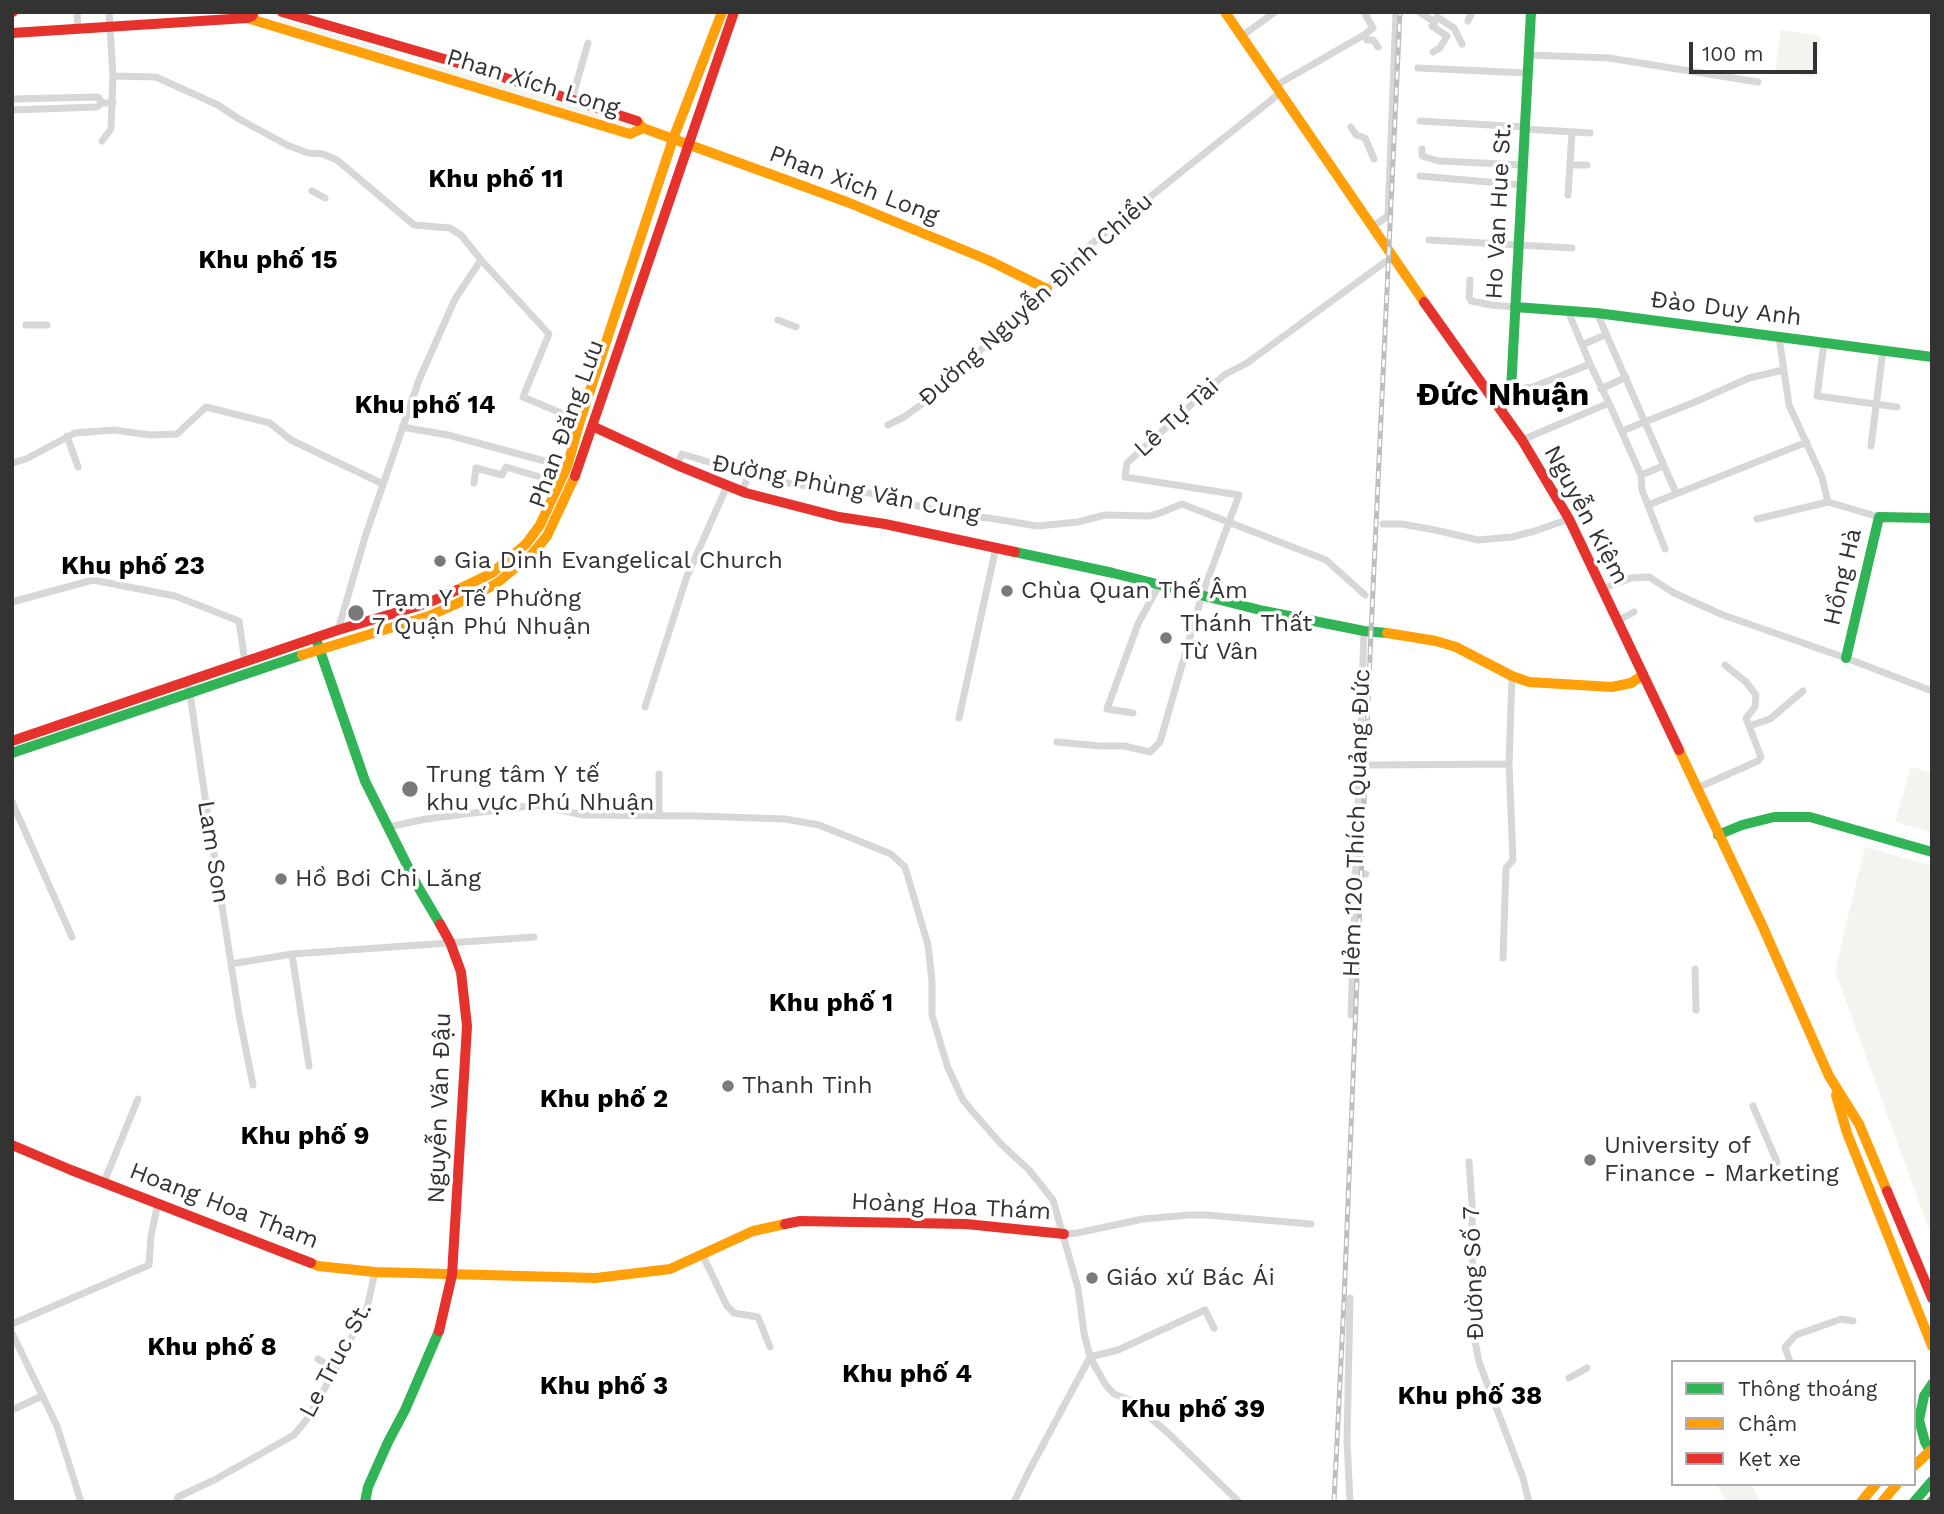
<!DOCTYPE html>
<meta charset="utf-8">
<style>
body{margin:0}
#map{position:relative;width:1944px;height:1514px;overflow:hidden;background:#fff;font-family:"Work Sans",sans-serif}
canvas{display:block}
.frame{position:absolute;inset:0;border:14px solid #333;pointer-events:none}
.legend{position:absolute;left:1671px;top:1360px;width:245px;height:126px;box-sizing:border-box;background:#fff;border:2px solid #adadad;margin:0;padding:9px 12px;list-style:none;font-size:21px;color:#333}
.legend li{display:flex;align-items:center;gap:14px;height:35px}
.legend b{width:35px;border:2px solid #adadad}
.scale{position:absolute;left:1689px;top:42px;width:128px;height:32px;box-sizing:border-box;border:4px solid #333;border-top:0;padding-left:9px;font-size:21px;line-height:24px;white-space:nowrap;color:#333;-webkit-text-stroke:5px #fff;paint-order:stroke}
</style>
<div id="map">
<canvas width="1944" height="1514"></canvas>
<div class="frame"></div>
<ul class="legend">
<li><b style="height:9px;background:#30b455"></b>Thông thoáng</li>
<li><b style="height:9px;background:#ff9f0a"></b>Chậm</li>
<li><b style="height:9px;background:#e5322d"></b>Kẹt xe</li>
</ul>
<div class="scale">100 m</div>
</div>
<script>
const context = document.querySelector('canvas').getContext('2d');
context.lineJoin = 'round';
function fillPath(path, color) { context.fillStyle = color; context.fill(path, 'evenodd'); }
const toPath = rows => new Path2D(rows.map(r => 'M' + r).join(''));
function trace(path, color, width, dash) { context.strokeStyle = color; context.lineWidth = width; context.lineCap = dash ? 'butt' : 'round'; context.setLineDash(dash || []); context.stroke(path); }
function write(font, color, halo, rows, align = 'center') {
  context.font = font + ' "Work Sans",sans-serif'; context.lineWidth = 7; context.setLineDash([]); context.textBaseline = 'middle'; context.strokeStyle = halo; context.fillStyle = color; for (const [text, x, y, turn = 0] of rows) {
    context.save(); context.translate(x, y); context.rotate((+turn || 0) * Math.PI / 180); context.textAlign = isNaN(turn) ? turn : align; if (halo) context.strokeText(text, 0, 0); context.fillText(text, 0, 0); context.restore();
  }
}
const green = toPath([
 [282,19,390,51,391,55,388,57,279,25,278,22],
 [1781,30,1821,36,1814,77,1775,71],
 [419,60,633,124,634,128,632,131,416,64],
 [1911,767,1932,773,1932,832,1895,822],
 [1865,847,1932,866,1932,1238,1835,971],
 [1716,1484,1751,1484,1760,1502,1727,1502]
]);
const street = toPath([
 [77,12,78,29],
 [109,12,113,76,156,77,218,105,239,119,287,145,308,153,323,154,337,160,414,225,450,228,462,236,481,260,549,334,523,397,580,421],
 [1419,12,1435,22,1432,26,1447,36,1440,48,1433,52],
 [1468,21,1472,12],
 [1435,22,1437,17,1454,28,1462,44],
 [1364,35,1367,40,1373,40,1378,47],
 [1242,36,1275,12],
 [1529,55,1609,58,1758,82],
 [1418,68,1528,73],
 [1275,86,1364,35,1373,28,1364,12],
 [12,99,98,97,102,103],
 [572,99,588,43],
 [12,110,97,107,102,103,113,103],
 [1420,121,1526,127],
 [1351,127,1356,135,1365,138,1374,159],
 [1525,129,1590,133],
 [102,141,111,129,113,76],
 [1422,149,1422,156,1439,161,1524,165],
 [1570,165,1587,165],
 [1420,176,1522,185],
 [312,191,325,198],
 [1568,195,1572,132],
 [1372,227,1388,216,1396,12],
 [1429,240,1572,248],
 [1470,280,1469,297,1471,301,1491,305,1515,307],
 [1568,311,1590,364,1609,403,1641,475,1642,490,1665,549],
 [1597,313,1676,493],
 [778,320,796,327],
 [26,325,47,325],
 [1779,337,1789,405,1822,477,1828,502],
 [1824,343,1817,396,1897,407],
 [1582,345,1605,335],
 [1601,389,1626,377],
 [1511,390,1533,387,1590,364],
 [888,425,904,417,922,404,1047,289,1077,256,1101,236,1280,93],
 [402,427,448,435,567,467],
 [1622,431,1695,402,1749,378,1783,370],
 [67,436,78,467],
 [1522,440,1609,403],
 [1871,446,1883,350],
 [12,463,26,459,75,433,114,430,150,435,177,434,206,407,270,423,291,440,383,484],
 [677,465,682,454,749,474,792,484,870,493,949,514,989,518,1037,526,1078,522,1105,515,1149,516,1160,513,1182,504,1326,560,1365,595],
 [1641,475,1663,466],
 [474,483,476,468,502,475,506,467,560,483],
 [742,492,749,474],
 [1648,505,1807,442],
 [1757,519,1828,502,1879,517],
 [1383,524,1402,524,1435,530,1478,540,1512,537,1535,531,1569,519],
 [1602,589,1631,578,1649,577,1674,593,1723,615,1846,658,1932,691],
 [12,602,93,580,175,596,239,621,245,663],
 [1617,621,1634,612],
 [338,630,366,534,419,380,455,299,481,260],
 [187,683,190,694,205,797,239,1015,253,1085],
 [645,707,687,576,727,486],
 [1133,713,1107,709,1138,624,1160,583],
 [959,718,996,547],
 [1749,726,1770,719,1803,691],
 [1057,742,1100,746,1124,746,1150,752,1160,742,1202,595,1239,495,1125,477,1127,463,1224,375,1247,363,1385,262],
 [1369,765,1509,764],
 [1697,788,1758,761,1761,757,1746,718,1755,707,1756,695,1746,682,1725,665],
 [12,802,72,937],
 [659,815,659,774],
 [388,827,426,819,537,805,583,815,697,816,785,819,819,825,891,854,905,867,928,945,932,981,932,1015,948,1068,963,1100,972,1111,1001,1144,1029,1170,1053,1200,1078,1288,1084,1333,1090,1357,1029,1471,1014,1502],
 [1355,872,1366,874],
 [292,954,309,1066],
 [1503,958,1506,868,1513,860,1509,764,1512,676],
 [231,964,292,954,534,937],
 [1695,969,1696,1010],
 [1351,1015,1364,631],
 [1753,1106,1777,1162],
 [1469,1162,1472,1203,1473,1331,1479,1362,1523,1478,1529,1502],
 [104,1182,138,1099],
 [1064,1234,1077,1233,1143,1219,1189,1215,1206,1215,1311,1224],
 [702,1254,727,1306,734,1313,758,1317,770,1347],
 [12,1324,149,1265,151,1236,158,1203],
 [1214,1328,1205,1310,1118,1350,1090,1357,1105,1384,1114,1394,1130,1400,1168,1433,1239,1502],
 [12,1333,57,1426,81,1502],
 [318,1359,335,1370],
 [1790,1362,1785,1347,1796,1335,1841,1319,1853,1321],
 [1569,1378,1587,1368],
 [12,1410,42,1396],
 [176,1502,178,1497,216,1479,294,1435,307,1419,330,1379,367,1308,375,1272],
 [1350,1502,1347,1441,1350,1298]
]);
const fast = toPath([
 [1515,307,1597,313,1932,357],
 [1501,410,1511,390,1531,12],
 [1015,552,1113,573,1264,611,1364,631,1387,633],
 [317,642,365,781,417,885,440,924],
 [1846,658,1879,517,1932,518],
 [12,753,302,655],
 [1718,835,1742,825,1774,817,1810,817,1932,852],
 [1932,1384,1924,1396,1919,1420,1925,1442,1932,1454],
 [365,1502,368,1487,388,1442,405,1410,439,1331],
 [1914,1502,1932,1481],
 [1931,1502,1932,1501]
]);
const slow = toPath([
 [1225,12,1424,302],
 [247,18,630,134,643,128],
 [637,121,643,128,847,202,988,260,1047,289],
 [457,590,492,573,526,544,540,525,567,467,580,421,673,139,722,12],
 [1387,633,1436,641,1456,647,1512,676,1529,682,1612,687,1631,683,1643,675],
 [302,655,429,616,476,595,497,583,532,554,547,536,575,476],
 [1679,750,1762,925,1829,1076,1859,1124,1887,1191],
 [1836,1095,1847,1133,1932,1346],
 [311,1263,318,1266,375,1272,596,1278,670,1269,753,1231,785,1224],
 [1914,1466,1930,1451],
 [1861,1502,1876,1484],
 [1882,1502,1897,1484]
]);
const jam = toPath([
 [12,12,13,12],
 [282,12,472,67,637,121],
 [12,33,247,18,252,16,254,12],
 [1424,302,1522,440,1569,519,1679,750],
 [592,426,677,465,746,493,839,517,885,524,1015,552],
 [575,476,734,12],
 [12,741,338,630,428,603,457,590],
 [12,1145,71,1170,311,1263],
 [1887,1191,1932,1298],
 [785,1224,800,1221,966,1224,1064,1234],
 [439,1331,452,1275,467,1026,461,972,450,942,440,924]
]);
const rail = toPath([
 [1334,1502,1344,1301,1371,632,1400,12]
]);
const markers = [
 [440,561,7,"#7a7a7a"],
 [1007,591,7,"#7a7a7a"],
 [356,613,9,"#7a7a7a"],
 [1166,638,7,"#7a7a7a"],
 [410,789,9,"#7a7a7a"],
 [281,879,7,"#7a7a7a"],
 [728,1086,7,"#7a7a7a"],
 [1590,1160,7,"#7a7a7a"],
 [1092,1278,7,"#7a7a7a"]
];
const streetNames = [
 ["Phan Xích Long",533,83,17],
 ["Phan Xich Long",854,185,21],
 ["Ho Van Hue St.",1499,211,-87],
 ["Đường Nguyễn Đình Chiểu",1036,300,-42],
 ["Đào Duy Anh",1726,309,7],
 ["Lê Tự Tài",1177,418,-42],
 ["Phan Đăng Lưu",567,424,-70],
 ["Đường Phùng Văn Cung",846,489,11],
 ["Nguyễn Kiệm",1586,515,62],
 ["Hồng Hà",1843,577,-77],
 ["Hẻm 120 Thích Quảng Đức",1357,823,-88],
 ["Lam Son",213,852,81],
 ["Nguyễn Văn Đậu",440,1108,-88],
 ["Hoang Hoa Tham",224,1206,21],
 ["Hoàng Hoa Thám",951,1207,3],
 ["Đường Số 7",1474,1273,-92],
 ["Le Truc St.",336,1360,-62]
];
const poiNames = [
 ["Gia Dinh Evangelical Church",454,561],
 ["Chùa Quan Thế Âm",1021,591],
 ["Trạm Y Tế Phường",372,599],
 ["7 Quận Phú Nhuận",372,627],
 ["Thánh Thất",1180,624],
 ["Từ Vân",1180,652],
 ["Trung tâm Y tế",426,775],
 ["khu vực Phú Nhuận",426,803],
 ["Hồ Bơi Chi Lăng",295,879],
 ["Thanh Tinh",742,1086],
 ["University of",1604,1146],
 ["Finance - Marketing",1604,1174],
 ["Giáo xứ Bác Ái",1106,1278]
];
const neighbourhoodNames = [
 ["Khu phố 11",496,179],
 ["Khu phố 15",268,260],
 ["Khu phố 14",425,405],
 ["Khu phố 23",133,566],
 ["Khu phố 1",831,1003],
 ["Khu phố 2",604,1099],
 ["Khu phố 9",305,1136],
 ["Khu phố 8",212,1347],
 ["Khu phố 4",907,1374],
 ["Khu phố 3",604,1386],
 ["Khu phố 38",1470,1396],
 ["Khu phố 39",1193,1409]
];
const districtNames = [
 ["Đức Nhuận",1503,396]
];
fillPath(green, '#f1f5ed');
trace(street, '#d7d7d7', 7);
trace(fast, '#30b455', 10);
trace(slow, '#ff9f0a', 10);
trace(jam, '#e5322d', 10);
trace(rail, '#bebebe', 5);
trace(rail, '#fff', 2.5, [8]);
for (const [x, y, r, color] of markers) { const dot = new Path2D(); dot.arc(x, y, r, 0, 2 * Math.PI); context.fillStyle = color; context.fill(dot); trace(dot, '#fff', 2.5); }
write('24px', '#333', '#fff', streetNames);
write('24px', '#333', '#fff', poiNames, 'left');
write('bold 26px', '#000', '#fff', neighbourhoodNames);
write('bold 32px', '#000', '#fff', districtNames);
</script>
